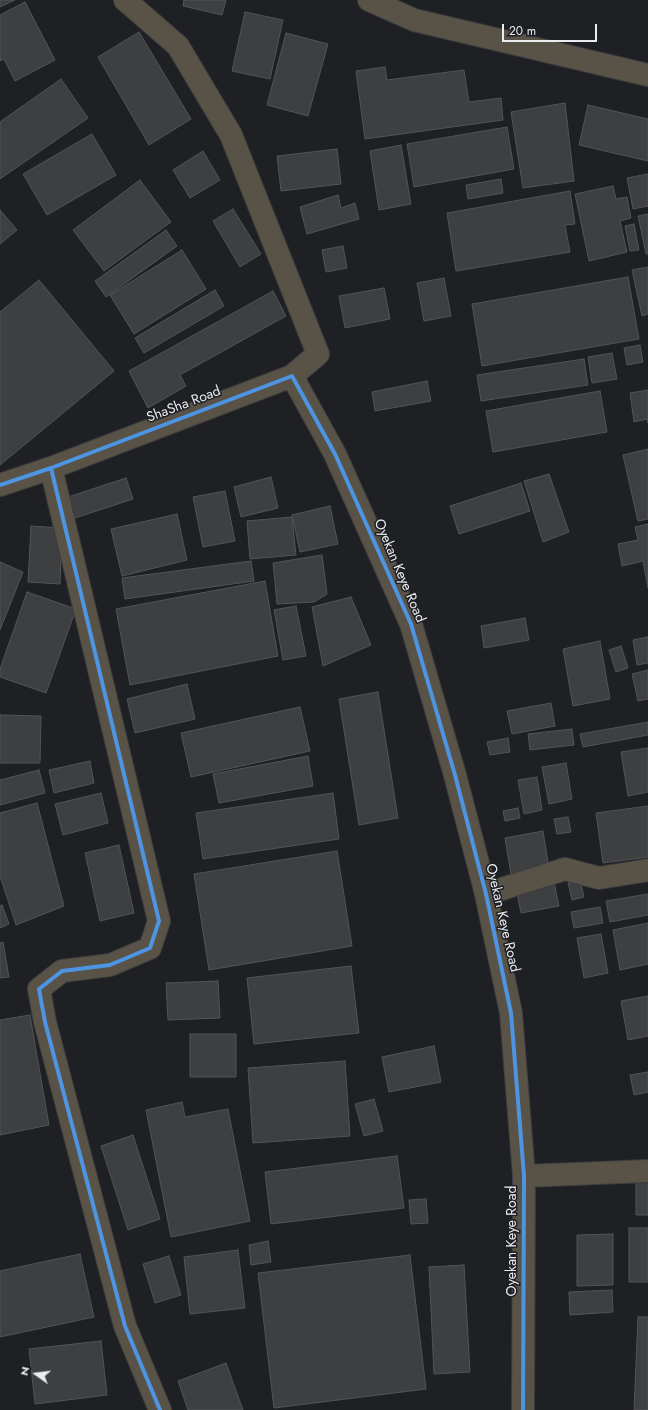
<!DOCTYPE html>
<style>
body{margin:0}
#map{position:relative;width:648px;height:1410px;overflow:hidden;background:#1e2023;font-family:Jost,sans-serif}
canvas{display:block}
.north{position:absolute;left:16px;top:1354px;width:40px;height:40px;-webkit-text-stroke:3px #1d1f24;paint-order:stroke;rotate:284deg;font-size:11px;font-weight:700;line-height:16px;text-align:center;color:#ebecef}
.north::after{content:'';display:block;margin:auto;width:14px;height:18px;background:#ebecef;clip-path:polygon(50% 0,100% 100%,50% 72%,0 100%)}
.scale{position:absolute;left:502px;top:24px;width:95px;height:18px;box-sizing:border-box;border:2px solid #ebecef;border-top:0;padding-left:5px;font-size:12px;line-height:14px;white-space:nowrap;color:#ebecef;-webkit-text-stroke:3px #1d1f24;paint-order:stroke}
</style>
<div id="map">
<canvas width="648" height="1410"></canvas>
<div class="north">N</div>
<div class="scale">20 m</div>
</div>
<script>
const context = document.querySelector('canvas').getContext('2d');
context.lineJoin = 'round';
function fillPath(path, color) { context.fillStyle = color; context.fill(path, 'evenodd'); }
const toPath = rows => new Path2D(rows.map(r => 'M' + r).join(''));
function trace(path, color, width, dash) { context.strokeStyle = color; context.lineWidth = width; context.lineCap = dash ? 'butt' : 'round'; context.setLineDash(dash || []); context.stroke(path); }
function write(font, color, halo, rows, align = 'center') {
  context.font = font + ' Jost,sans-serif'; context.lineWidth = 3; context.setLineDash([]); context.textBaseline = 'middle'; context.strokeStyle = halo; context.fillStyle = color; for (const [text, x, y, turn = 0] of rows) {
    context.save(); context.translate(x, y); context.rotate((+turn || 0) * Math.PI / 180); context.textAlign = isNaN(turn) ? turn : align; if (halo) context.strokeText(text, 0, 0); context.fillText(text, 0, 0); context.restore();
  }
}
const building = toPath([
 [0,0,15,0,0,7,0,0],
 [184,0,226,0,222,15,183,6,184,0],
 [25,2,55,60,15,81,4,59,0,61,0,15,25,2],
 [245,12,283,20,270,79,232,71,245,12],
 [139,32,191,119,149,145,98,57,139,32],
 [286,33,328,44,308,116,267,105,286,33],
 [385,67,387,80,464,70,469,102,501,98,503,120,365,139,356,71,385,67],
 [61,79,88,118,0,179,0,122,61,79],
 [565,103,574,181,523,188,511,112,565,103],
 [588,105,648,119,648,161,579,145,588,105],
 [507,127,514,169,414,187,407,144,507,127],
 [92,134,116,175,47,215,23,174,92,134],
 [401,145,411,204,379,210,370,151,401,145],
 [337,149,341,184,281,191,277,156,337,149],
 [203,151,220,180,190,198,173,170,203,151],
 [648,174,648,206,633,209,627,178,648,174],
 [501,179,503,193,468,199,466,185,501,179],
 [140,180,171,222,104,271,73,230,140,180],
 [613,186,616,199,627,197,631,218,620,221,627,252,589,261,575,194,613,186],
 [570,191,575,224,565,225,570,252,456,271,447,213,570,191],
 [338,195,341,208,355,203,359,219,307,234,300,207,338,195],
 [233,209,261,254,240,267,213,221,233,209],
 [0,210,17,230,0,244,0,210],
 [648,214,648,254,646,254,638,216,648,214],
 [634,224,639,250,630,251,625,226,634,224],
 [166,230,177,246,106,297,95,281,166,230],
 [343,246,347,268,326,272,322,250,343,246],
 [182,250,206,289,134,334,110,295,182,250],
 [648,267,648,314,642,316,632,270,648,267],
 [628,277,639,339,482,366,472,304,628,277],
 [444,278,451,316,424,321,417,283,444,278],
 [39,280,114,371,0,465,0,312,39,280],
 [384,288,390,319,345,328,339,296,384,288],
 [215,290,224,306,144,353,135,338,215,290],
 [273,291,286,316,180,375,186,386,148,408,129,371,273,291],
 [640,345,643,362,627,365,624,348,640,345],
 [612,353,617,379,592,383,588,357,612,353],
 [584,359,588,385,481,401,477,375,584,359],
 [427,381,431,401,375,411,372,392,427,381],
 [648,390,648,423,647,419,634,422,630,393,648,390],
 [600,391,607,432,493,452,486,411,600,391],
 [648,449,648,519,638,521,623,455,648,449],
 [549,474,569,532,543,542,524,481,549,474],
 [271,477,278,508,241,517,234,487,271,477],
 [126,478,133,499,75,518,68,497,126,478],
 [521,483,530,511,459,534,450,506,521,483],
 [225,491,235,541,203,547,193,497,225,491],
 [330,506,338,544,300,552,292,515,330,506],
 [177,514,187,560,122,576,111,529,177,514],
 [292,517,296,555,250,559,247,521,292,517],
 [648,524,648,588,643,561,622,566,618,544,638,540,635,527,648,524],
 [31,526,62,528,60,584,28,582,31,526],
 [322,555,327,594,314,602,277,604,273,563,322,555],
 [251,561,254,581,125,599,122,578,251,561],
 [0,562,23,572,0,630,0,562],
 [265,581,278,656,130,685,116,609,265,581],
 [27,592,76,609,46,693,0,677,0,669,27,592],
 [351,597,371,645,323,666,312,607,351,597],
 [296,606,306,656,283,660,274,610,296,606],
 [525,618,529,640,484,648,481,626,525,618],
 [648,637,648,663,637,665,633,640,648,637],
 [600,641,610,699,573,706,563,649,600,641],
 [621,646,628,668,616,672,609,650,621,646],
 [648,670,648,699,638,701,632,674,648,670],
 [187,684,195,719,135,733,127,699,187,684],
 [378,692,398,818,359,825,339,699,378,692],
 [551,703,555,726,512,734,507,711,551,703],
 [300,707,310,751,191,777,181,733,300,707],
 [0,715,41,716,40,763,0,763,0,715],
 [648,722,648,735,583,747,580,734,648,722],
 [572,729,574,745,530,750,528,734,572,729],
 [508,738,510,752,490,755,487,742,508,738],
 [648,748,648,792,628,796,621,752,648,748],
 [308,756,313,786,219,803,213,774,308,756],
 [90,761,94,783,54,793,49,770,90,761],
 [566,763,572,799,549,804,542,767,566,763],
 [39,770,45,793,0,805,0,780,39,770],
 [537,777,542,810,524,814,518,780,537,777],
 [101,793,108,823,63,835,55,804,101,793],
 [333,793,339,839,203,859,196,813,333,793],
 [37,803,64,906,16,925,0,876,0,813,37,803],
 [648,806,648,857,603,863,596,813,648,806],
 [518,808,520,818,505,821,503,811,518,808],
 [568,817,571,832,557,834,554,819,568,817],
 [543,831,549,868,511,874,505,838,543,831],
 [119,845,134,913,100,921,85,853,119,845],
 [337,851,352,946,209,970,194,874,337,851],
 [580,880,584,897,572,900,568,883,580,880],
 [554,882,559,906,521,913,516,888,554,882],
 [648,894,648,915,610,922,606,901,648,894],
 [2,905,9,924,0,928,0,906,2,905],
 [600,907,603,923,574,928,571,912,600,907],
 [648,923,648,964,620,970,613,930,648,923],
 [601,934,608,973,584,978,577,938,601,934],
 [3,942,9,977,0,978,0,943,3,942],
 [351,966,359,1033,254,1044,247,978,351,966],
 [218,981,220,1018,168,1020,166,983,218,981],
 [648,996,648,1036,628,1040,621,1001,648,996],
 [30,1015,49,1125,0,1135,0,1020,30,1015],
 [190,1034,236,1034,236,1077,190,1077,190,1034],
 [434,1046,441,1082,389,1092,382,1057,434,1046],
 [345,1061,350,1136,253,1143,248,1068,345,1061],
 [648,1072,648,1092,634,1095,630,1075,648,1072],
 [374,1099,383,1131,364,1136,355,1104,374,1099],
 [182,1102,185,1117,228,1109,250,1221,171,1237,146,1110,182,1102],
 [133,1135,160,1219,128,1230,101,1146,133,1135],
 [397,1156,404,1208,271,1224,265,1172,397,1156],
 [636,1173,648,1173,648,1215,636,1215,636,1173],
 [426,1199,428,1223,411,1224,409,1200,426,1199],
 [629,1228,648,1228,648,1282,629,1282,629,1228],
 [613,1234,613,1285,577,1286,577,1235,613,1234],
 [268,1241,271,1262,251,1265,249,1245,268,1241],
 [238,1250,245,1308,190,1314,184,1257,238,1250],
 [80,1254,94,1317,0,1337,0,1271,80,1254],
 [410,1255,426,1389,274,1408,258,1273,410,1255],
 [169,1256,181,1295,155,1303,143,1264,169,1256],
 [464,1265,470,1372,434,1374,429,1267,464,1265],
 [612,1290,613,1312,570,1315,569,1292,612,1290],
 [638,1317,648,1317,648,1410,634,1410,638,1317],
 [101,1341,107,1395,35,1404,29,1349,101,1341],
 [226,1363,243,1410,188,1410,178,1381,226,1363]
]);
const minor = toPath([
 [125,0,178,46,231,135,318,354,292,376],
 [369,0,414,20,648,75],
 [51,468,159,921,150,948,110,965,62,971,39,989,45,1022,125,1326,160,1410],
 [0,485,51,468,292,376,335,454,411,624,455,775,486,894,511,1013,524,1176,523,1410],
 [486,894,565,869,599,878,648,870],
 [524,1176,648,1171]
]);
const cycleway = toPath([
 [51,468,159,921,150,948,110,965,62,971,39,989,45,1022,125,1326,160,1410],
 [0,485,51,468,292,376,335,454,411,624,455,775,486,894,511,1013,524,1176,523,1410]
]);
const streetNames = [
 ["ShaSha Road",184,405,-21],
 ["Oyekan Keye Road",399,571,67],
 ["Oyekan Keye Road",502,918,77],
 ["Oyekan Keye Road",513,1241,-90]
];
fillPath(building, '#3e3f41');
trace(building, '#535457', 1);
trace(minor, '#3c3d3f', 24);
trace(minor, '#595246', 22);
trace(cycleway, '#4d94e3', 4);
write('14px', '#ebecef', '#1d1f24', streetNames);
</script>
